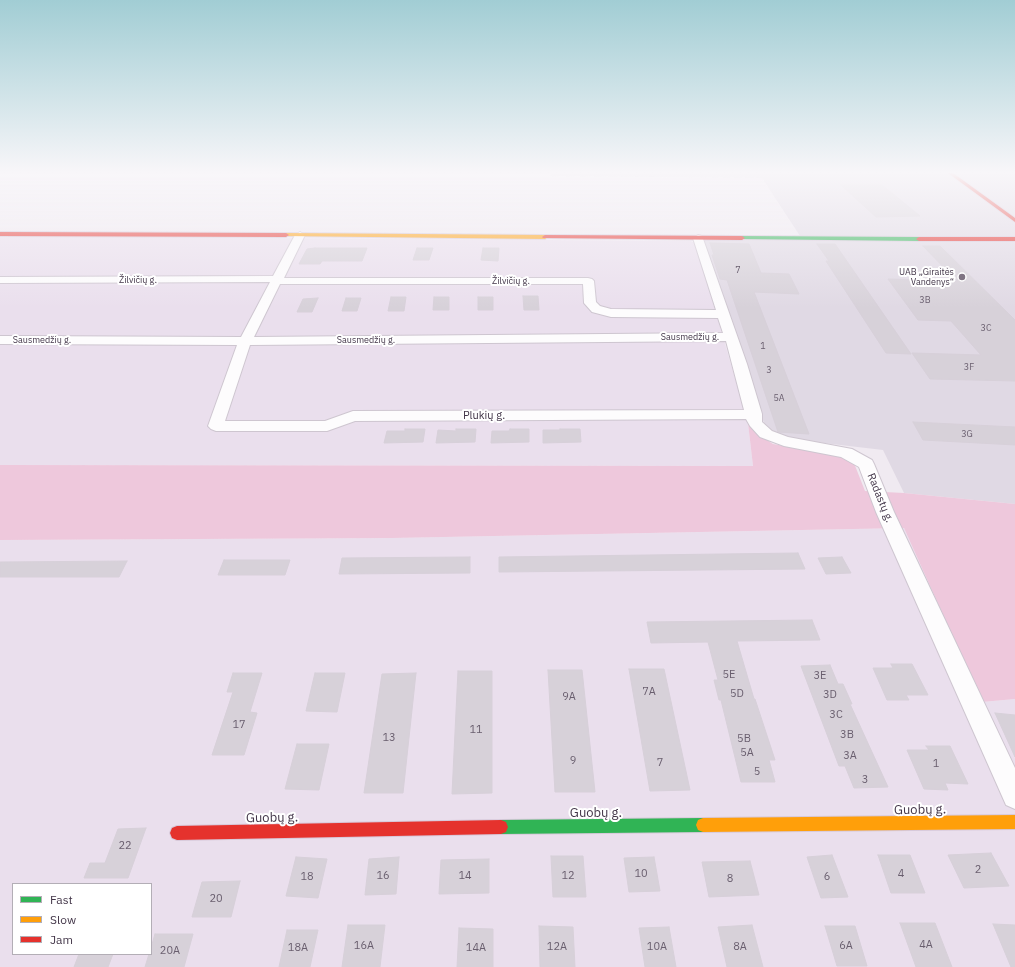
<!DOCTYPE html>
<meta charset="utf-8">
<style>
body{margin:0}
#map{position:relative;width:1015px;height:967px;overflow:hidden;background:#f0eaf1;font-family:"IBM Plex Sans",sans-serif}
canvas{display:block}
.legend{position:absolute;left:12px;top:883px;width:140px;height:72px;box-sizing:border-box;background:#fff;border:1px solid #b3aeb6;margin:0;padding:5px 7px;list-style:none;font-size:12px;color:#423548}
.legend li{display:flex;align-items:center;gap:8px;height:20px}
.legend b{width:20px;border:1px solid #b3aeb6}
</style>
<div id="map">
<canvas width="1015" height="967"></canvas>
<ul class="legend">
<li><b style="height:5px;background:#30b455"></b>Fast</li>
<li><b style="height:5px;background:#ff9f0a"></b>Slow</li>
<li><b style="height:5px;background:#e5322d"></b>Jam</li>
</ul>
</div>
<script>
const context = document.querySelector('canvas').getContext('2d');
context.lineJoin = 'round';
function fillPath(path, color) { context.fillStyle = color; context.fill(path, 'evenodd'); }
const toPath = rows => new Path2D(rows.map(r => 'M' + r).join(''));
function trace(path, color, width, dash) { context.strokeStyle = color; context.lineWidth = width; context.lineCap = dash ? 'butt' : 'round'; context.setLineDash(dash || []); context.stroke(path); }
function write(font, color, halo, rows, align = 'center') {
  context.font = font + ' "IBM Plex Sans",sans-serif'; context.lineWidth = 4; context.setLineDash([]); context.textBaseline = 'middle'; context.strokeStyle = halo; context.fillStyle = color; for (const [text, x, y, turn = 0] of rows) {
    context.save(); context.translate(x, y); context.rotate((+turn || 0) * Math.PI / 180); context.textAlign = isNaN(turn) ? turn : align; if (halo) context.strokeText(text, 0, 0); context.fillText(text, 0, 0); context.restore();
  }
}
const residential = toPath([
 [0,236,691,241,696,244,748,423,753,466,0,465],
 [904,528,982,702,1015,699,1015,967,0,967,0,540,392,538],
 [13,884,151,884,151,954,13,954]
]);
const industrial = toPath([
 [550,173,1015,173,1015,504,904,493,883,450,798,440,773,432,764,423,703,240,800,236,762,178,551,176]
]);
const green = toPath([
 [748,423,756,433,773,444,852,458,865,491,904,493,1015,504,1015,699,982,702,904,528,392,538,0,540,0,465,753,466]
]);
const building = toPath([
 [841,185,882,185,920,216,876,217,841,185],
 [710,243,749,244,761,273,789,274,799,294,754,292,809,434,778,432,727,280,720,279,712,255,714,255,710,243],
 [817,244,835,244,911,354,886,353,826,261,829,261,817,244],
 [923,246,940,246,1015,320,1015,381,930,379,912,353,981,355,951,321,918,320,888,279,957,281,923,246],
 [315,248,367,248,362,261,322,261,320,264,299,264,307,249,315,248],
 [417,248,433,248,429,260,413,260,417,248],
 [483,248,499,248,498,261,481,260,483,248],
 [523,296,538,296,539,310,524,310,523,296],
 [391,297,406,297,404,311,388,311,391,297],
 [434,297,449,297,449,310,433,310,434,297],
 [478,297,493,297,493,310,478,310,478,297],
 [318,298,312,312,297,312,303,299,318,298],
 [346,298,361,298,357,311,342,311,346,298],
 [913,422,1015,427,1015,445,923,440,913,422],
 [405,429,425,429,423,442,384,443,387,431,405,431,405,429],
 [456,429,476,429,475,442,436,443,438,430,456,431,456,429],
 [510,429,529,429,529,442,491,443,492,431,509,431,510,429],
 [560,429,580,429,581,442,543,443,543,430,560,430,560,429],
 [798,553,805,569,499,572,499,557,798,553],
 [470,557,470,573,339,574,342,558,470,557],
 [842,557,851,573,826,574,818,558,842,557],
 [224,560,290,560,285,575,218,575,224,560],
 [127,561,119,577,0,577,0,562,127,561],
 [812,620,820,640,737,641,754,699,755,699,775,760,769,760,775,782,741,782,721,700,719,700,714,680,718,680,708,642,651,643,647,622,812,620],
 [891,664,912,664,928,695,906,695,909,700,887,700,873,668,893,668,891,664],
 [830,665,838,684,843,684,852,704,850,704,888,787,854,788,845,766,839,766,801,666,830,665],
 [629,669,664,669,690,790,650,791,629,669],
 [548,670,582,670,595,792,555,792,548,670],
 [458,671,492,671,492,793,452,794,458,671],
 [233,673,262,673,250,712,257,713,244,755,212,755,233,692,227,692,233,673],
 [315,673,345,673,337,712,306,711,315,673],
 [416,673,403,793,364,793,382,674,416,673],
 [995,713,1015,715,1015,757,995,713],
 [297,744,329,744,319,790,285,789,297,744],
 [926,746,950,746,968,784,945,783,948,790,924,789,907,750,929,750,926,746],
 [146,828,128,878,84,878,90,863,105,863,118,829,146,828],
 [991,853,1009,886,964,888,948,855,991,853],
 [832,855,848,897,821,898,807,857,832,855],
 [878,855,910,855,925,893,891,893,878,855],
 [551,856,583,856,586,897,553,897,551,856],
 [296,857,327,859,318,898,286,896,296,857],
 [399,857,396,894,365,895,369,859,399,857],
 [654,857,660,891,629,892,624,858,654,857],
 [489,859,489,893,439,894,441,860,489,859],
 [750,861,759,895,709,897,702,862,750,861],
 [240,881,231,917,192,917,202,882,240,881],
 [900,923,935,923,952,967,916,967,900,923],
 [993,924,1015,925,1015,967,1011,967,993,924],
 [348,925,385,925,380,967,342,967,348,925],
 [752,925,763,967,727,967,718,927,752,925],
 [539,926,573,927,575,967,540,967,539,926],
 [825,926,855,926,867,966,837,966,825,926],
 [669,927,676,967,645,967,639,928,669,927],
 [459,928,493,929,493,967,457,967,459,928],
 [287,930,318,930,310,967,279,967,287,930],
 [155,934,193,934,184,967,145,967,149,954,151,954,151,948,155,934],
 [79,954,113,954,108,967,74,967,79,954]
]);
const street = toPath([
 [300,232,305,235,284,278,588,278,592,279,594,281,596,302,600,306,611,309,716,310,693,238,698,235,702,236,747,364,762,414,762,422,772,431,788,437,852,449,872,460,874,464,894,512,1015,768,1015,809,1006,805,876,512,859,467,841,457,784,446,760,437,750,426,746,419,355,421,327,431,216,431,211,429,208,426,237,345,0,344,0,336,241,337,270,282,0,283,0,277,273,276,295,235,300,232],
 [280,284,583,284,584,303,592,312,611,317,718,318,723,333,254,337,280,284],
 [726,341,744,410,353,411,325,421,225,421,250,345,726,341]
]);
const fast = toPath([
 [742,236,919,237,922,239,919,241,740,239,739,238,742,236],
 [703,818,708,820,710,825,708,830,703,832,501,834,496,832,494,827,496,822,501,820,703,818]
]);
const slow = toPath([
 [286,233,545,235,548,237,545,239,284,236,283,235,286,233],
 [1015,815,1015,829,703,832,698,830,696,825,698,820,703,818,1015,815]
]);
const jam = toPath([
 [948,173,953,173,1015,218,1015,222,948,173],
 [0,232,286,233,289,235,286,237,0,236,0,232],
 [545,235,742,236,745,238,742,240,543,238,542,237,545,235],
 [1015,237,1015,241,919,241,916,239,919,237,1015,237],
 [501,820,506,822,508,827,506,832,501,834,177,840,172,838,170,833,172,828,177,826,501,820]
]);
const markers = [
 [962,277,4,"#7f7483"]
];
const numberNames = [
 ["7",738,270],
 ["3B",925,300],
 ["3C",986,328],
 ["1",763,346],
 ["3F",969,367],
 ["3",769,370],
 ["5A",779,398],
 ["3G",967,434]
];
const farPoinames = [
 ["UAB „Giraitės",954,272],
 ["Vandenys“",954,282]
];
const farStreetnames = [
 ["Žilvičių g.",138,280],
 ["Žilvičių g.",511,281],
 ["Sausmedžių g.",690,337],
 ["Sausmedžių g.",42,340],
 ["Sausmedžių g.",366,340]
];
const streetNames = [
 ["Plukių g.",484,416],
 ["Radastų g.",880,498,68]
];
const nearNumbernames = [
 ["5E",729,675],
 ["3E",820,676],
 ["7A",649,692],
 ["5D",737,694],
 ["3D",830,695],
 ["9A",569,697],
 ["3C",836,715],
 ["17",239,725],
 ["11",476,730],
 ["3B",847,735],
 ["13",389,738],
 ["5B",744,739],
 ["5A",747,753],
 ["3A",850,756],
 ["9",573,761],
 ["7",660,763],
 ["1",936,764],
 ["5",757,772],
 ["3",865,780],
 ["22",125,846],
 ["2",978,870],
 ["10",641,874],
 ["4",901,874],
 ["16",383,876],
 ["14",465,876],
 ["12",568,876],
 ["18",307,877],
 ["6",827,877],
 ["8",730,879],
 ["20",216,899],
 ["4A",926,945],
 ["16A",364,946],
 ["6A",846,946],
 ["12A",557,947],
 ["10A",657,947],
 ["8A",740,947],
 ["18A",298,948],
 ["14A",476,948],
 ["20A",170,951]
];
const nearStreetnames = [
 ["Guobų g.",920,810,-1],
 ["Guobų g.",596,813],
 ["Guobų g.",272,818,-1]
];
fillPath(residential, '#eadfed');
fillPath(industrial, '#e0d9e4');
fillPath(green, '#eec8dc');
fillPath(building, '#d7d1d9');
trace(building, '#d7d0d9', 1);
trace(street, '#cec6d0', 2);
trace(fast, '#d7c9da', 2);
trace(slow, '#d7c9da', 2);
trace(jam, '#d7c9da', 2);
fillPath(street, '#fdfcfd');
fillPath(fast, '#30b455');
fillPath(slow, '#ff9f0a');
fillPath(jam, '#e5322d');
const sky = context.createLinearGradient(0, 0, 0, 308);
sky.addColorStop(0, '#a1cdd4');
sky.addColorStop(0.56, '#f8f6f9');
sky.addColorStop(1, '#f8f6f900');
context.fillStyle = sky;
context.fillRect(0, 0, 1015, 308);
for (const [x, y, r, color] of markers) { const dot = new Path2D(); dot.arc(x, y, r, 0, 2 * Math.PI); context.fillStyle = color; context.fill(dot); trace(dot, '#fff', 1.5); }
write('9px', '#695e6e', null, numberNames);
write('9px', '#423548', '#fff', farPoinames, 'right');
write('9px', '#423548', '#fff', farStreetnames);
write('11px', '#423548', '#fff', streetNames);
write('11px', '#695e6e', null, nearNumbernames);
write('13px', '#423548', '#fff', nearStreetnames);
</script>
